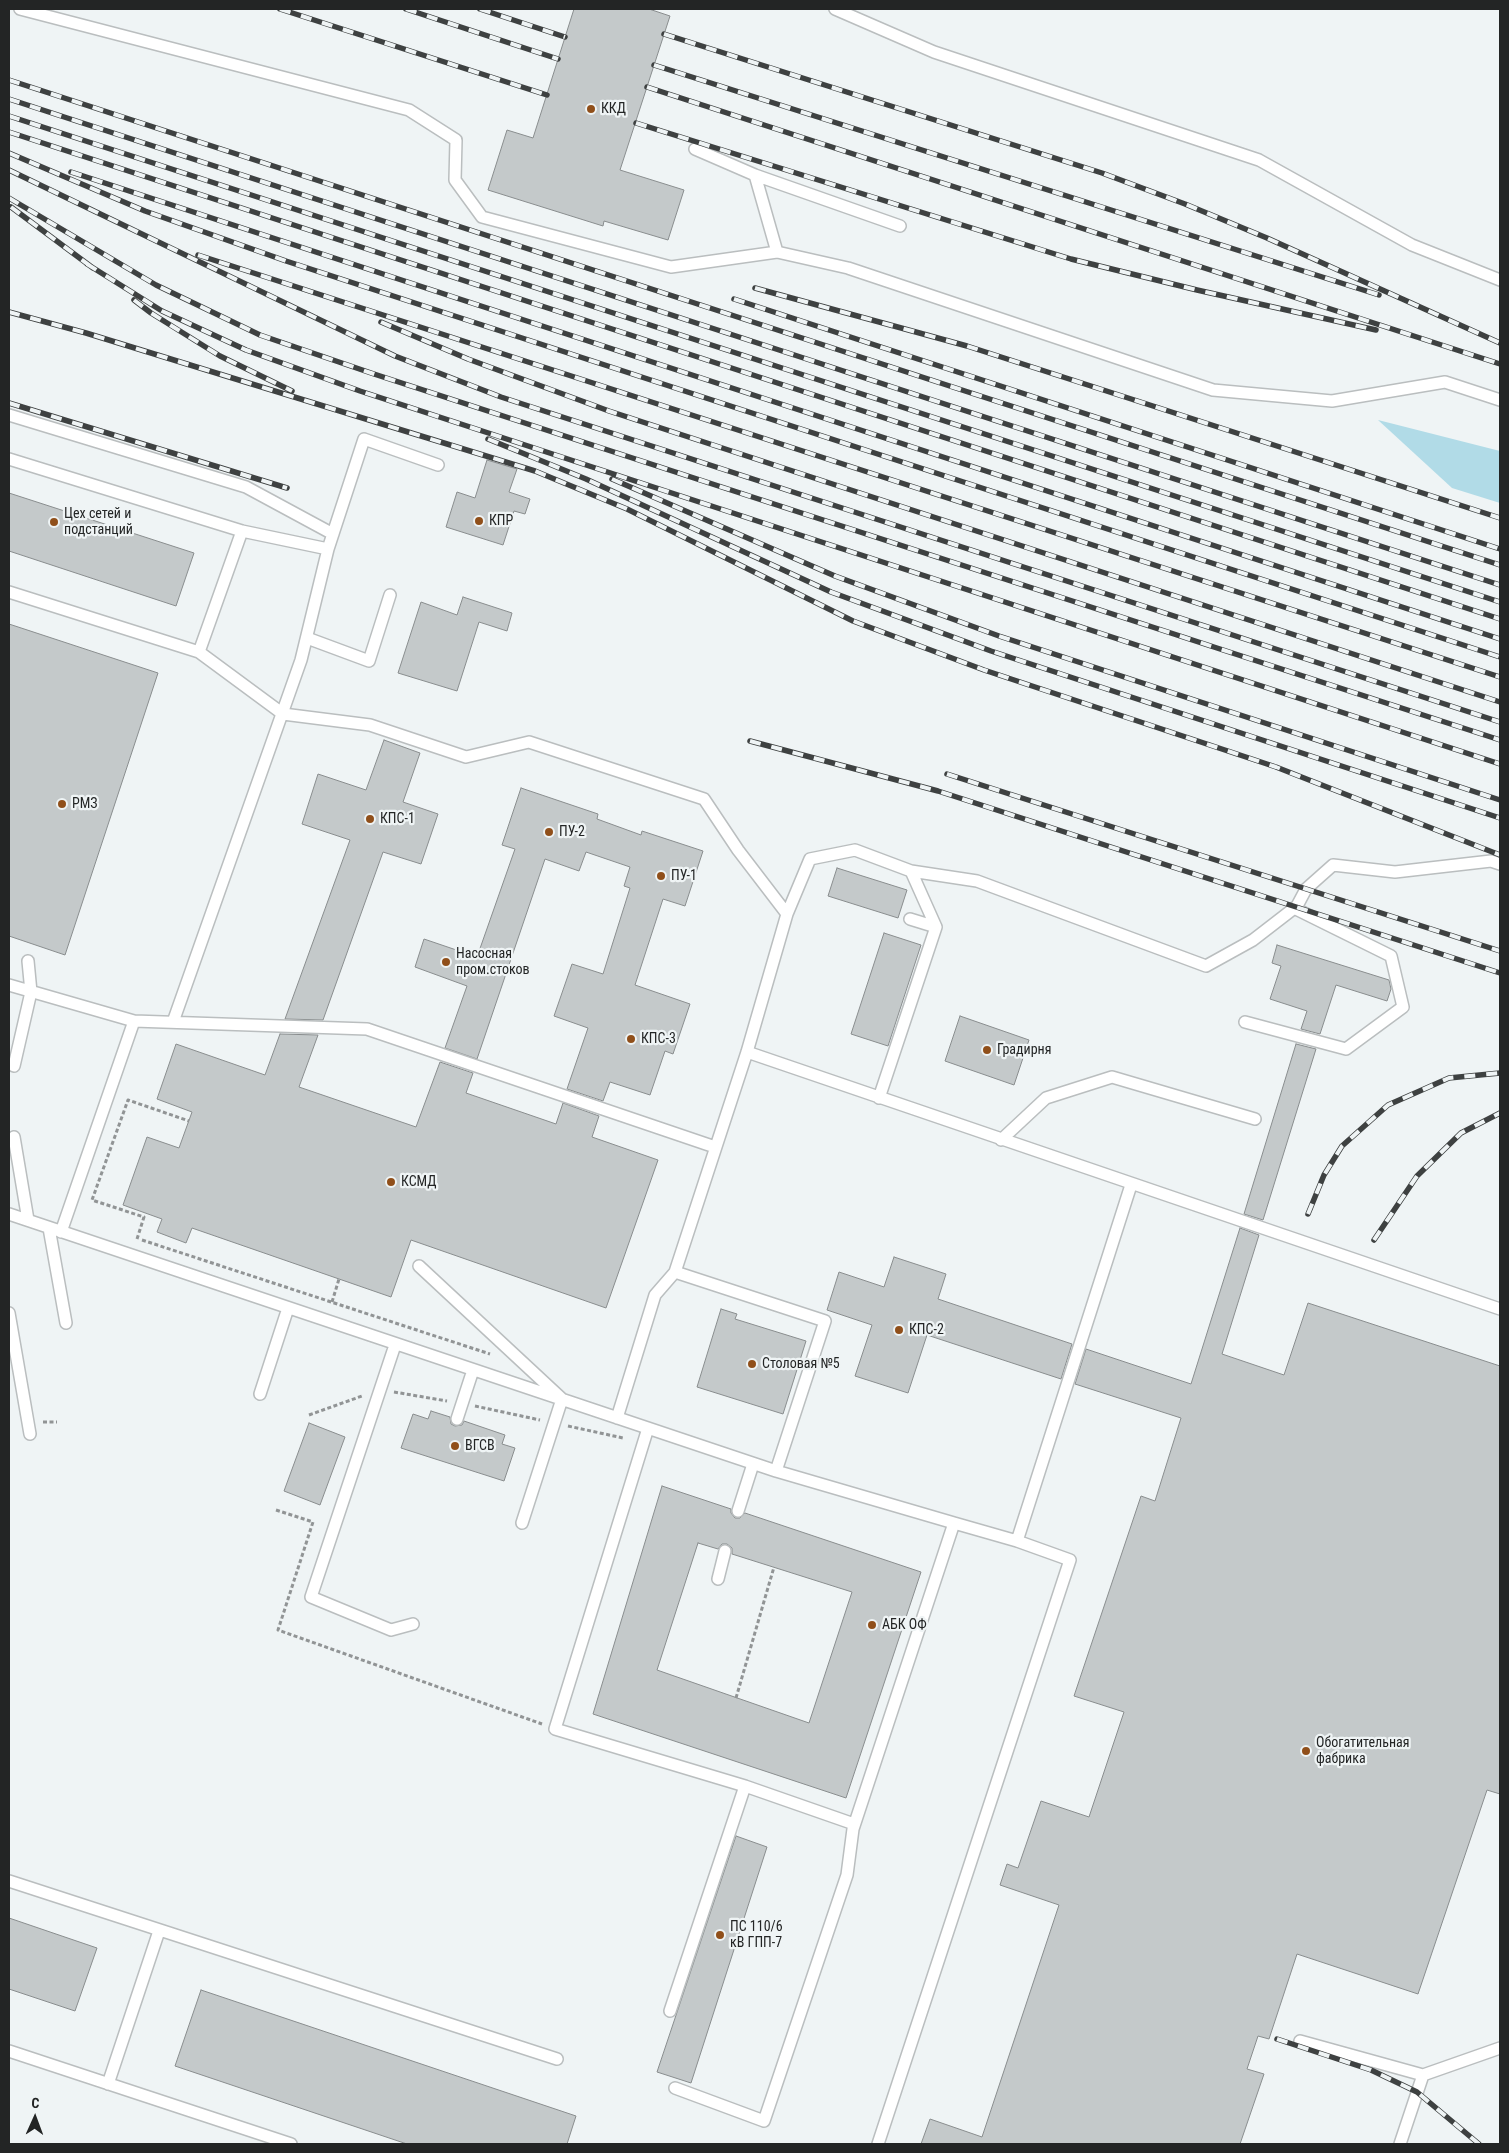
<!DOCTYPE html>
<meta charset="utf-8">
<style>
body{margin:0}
#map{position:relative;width:1509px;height:2153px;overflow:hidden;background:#eff4f5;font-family:"Roboto Condensed",sans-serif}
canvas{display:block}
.frame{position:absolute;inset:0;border:10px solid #232525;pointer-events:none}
.north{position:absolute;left:10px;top:2093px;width:50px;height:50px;-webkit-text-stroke:4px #eff4f5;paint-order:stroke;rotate:2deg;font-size:14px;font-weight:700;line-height:20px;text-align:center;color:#232525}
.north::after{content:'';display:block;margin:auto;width:18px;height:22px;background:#232525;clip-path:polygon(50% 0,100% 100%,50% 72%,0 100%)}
</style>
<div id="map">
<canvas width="1509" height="2153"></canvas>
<div class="frame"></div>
<div class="north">С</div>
</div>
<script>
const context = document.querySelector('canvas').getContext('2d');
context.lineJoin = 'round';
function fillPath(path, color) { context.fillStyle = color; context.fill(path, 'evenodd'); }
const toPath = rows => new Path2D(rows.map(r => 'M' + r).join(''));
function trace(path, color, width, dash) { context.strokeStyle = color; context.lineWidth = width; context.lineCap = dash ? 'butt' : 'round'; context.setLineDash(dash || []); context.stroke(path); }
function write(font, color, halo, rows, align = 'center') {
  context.font = font + ' "Roboto Condensed",sans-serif'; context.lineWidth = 4.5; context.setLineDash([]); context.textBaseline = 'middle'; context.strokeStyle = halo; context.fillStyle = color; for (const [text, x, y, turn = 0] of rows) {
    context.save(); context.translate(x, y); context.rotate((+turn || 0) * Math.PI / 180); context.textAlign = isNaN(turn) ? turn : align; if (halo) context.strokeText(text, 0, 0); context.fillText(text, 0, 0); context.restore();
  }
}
const green = toPath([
 [1378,420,1500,451,1500,503,1452,488]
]);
const building = toPath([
 [574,9,649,9,670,16,620,170,684,190,668,240,604,221,603,226,488,190,507,130,533,138,574,9],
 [487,460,517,469,509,492,530,499,525,514,514,511,503,545,446,527,457,492,475,498,487,460],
 [9,493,194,553,176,606,9,551,9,493],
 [463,597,512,613,507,631,479,622,457,691,398,673,421,602,457,615,463,597],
 [9,624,158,673,65,955,9,936,9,624],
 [384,740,420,753,403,802,438,814,421,864,383,852,323,1020,285,1019,350,840,302,824,318,774,366,790,384,740],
 [521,788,598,814,597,819,641,835,642,831,703,851,685,906,663,899,635,985,690,1004,673,1054,665,1051,650,1095,610,1082,603,1101,567,1089,588,1028,554,1016,572,964,603,974,630,888,624,886,630,867,586,852,579,871,545,859,477,1059,445,1048,467,986,415,967,424,939,477,957,515,849,502,845,521,788],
 [837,868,907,890,898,918,828,896,837,868],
 [884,933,921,945,888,1046,851,1034,884,933],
 [1277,945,1389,980,1391,989,1387,1001,1336,985,1320,1034,1301,1029,1307,1011,1270,999,1281,966,1272,963,1277,945],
 [960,1016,1029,1040,1014,1085,945,1061,960,1016],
 [280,1034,318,1035,299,1087,416,1127,440,1062,473,1073,466,1093,556,1124,563,1103,599,1116,592,1137,658,1160,606,1308,411,1240,391,1297,192,1228,186,1243,157,1232,162,1219,123,1205,147,1137,179,1148,192,1112,157,1099,176,1044,265,1075,280,1034],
 [1296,1044,1316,1049,1263,1220,1244,1214,1296,1044],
 [1240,1228,1259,1235,1222,1354,1284,1375,1308,1303,1500,1366,1500,1794,1487,1790,1418,1994,1297,1954,1269,2039,1258,2036,1247,2069,1264,2074,1240,2144,921,2144,930,2119,982,2137,1059,1905,1000,1885,1007,1864,1018,1868,1041,1801,1089,1817,1124,1712,1074,1696,1141,1496,1155,1501,1181,1418,1075,1384,1086,1349,1191,1384,1240,1228],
 [894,1257,946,1274,938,1299,1072,1344,1061,1379,927,1335,908,1393,855,1376,872,1325,827,1310,839,1272,884,1287,894,1257],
 [721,1309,737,1314,735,1319,806,1341,783,1414,697,1387,721,1309],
 [431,1411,450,1417,451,1424,455,1426,462,1425,464,1421,505,1435,502,1444,515,1448,504,1481,401,1448,413,1414,428,1419,431,1411],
 [309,1423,345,1437,320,1505,284,1491,309,1423],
 [662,1486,731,1509,731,1513,735,1518,740,1518,745,1513,921,1572,846,1798,593,1714,662,1486],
 [698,1543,718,1549,722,1544,727,1544,732,1548,732,1554,852,1592,809,1723,657,1670,698,1543],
 [736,1836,767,1847,691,2083,657,2072,736,1836],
 [9,1918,97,1948,75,2011,9,1989,9,1918],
 [201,1990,576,2116,567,2144,407,2144,175,2066,201,1990]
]);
const path = toPath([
 [137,1239,144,1217,92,1200,128,1100,189,1121],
 [142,1240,490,1354],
 [332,1302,339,1279],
 [394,1392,447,1401],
 [475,1406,540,1420],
 [309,1415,362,1396],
 [43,1422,57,1422],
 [568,1426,623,1438],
 [276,1510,313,1522,278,1630,542,1724],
 [736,1698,774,1567]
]);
const service = toPath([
 [20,9,409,110,456,140,455,180,482,217,671,267,777,252],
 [835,9,934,52,1259,160,1412,245,1500,280],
 [695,149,755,175,777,252,848,268,1213,390,1332,401,1445,382,1500,400],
 [755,175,900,226],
 [9,415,246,487,333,534],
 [9,459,242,531,328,549],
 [9,592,199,652,283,714,370,725,466,757,529,742,704,799,738,850,787,914],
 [307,638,369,661,390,595],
 [199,652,242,531],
 [911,871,977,881,1206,966,1253,940,1297,906,1306,889,1333,865,1395,872,1491,861,1500,864],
 [9,985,134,1021],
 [173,1022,301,660,328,549,364,439,438,465],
 [1245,1022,1346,1049,1403,1007,1391,956,1294,908],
 [747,1052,1500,1309],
 [14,1066,31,992,28,961],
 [879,1098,936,927,910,919],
 [14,1137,28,1220],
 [1001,1140,1046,1098,1112,1077,1255,1119],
 [9,1214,776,1471,954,1523,853,1829,847,1875,764,2121,675,2088],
 [49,1228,66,1323],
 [61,1232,134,1021,367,1029,715,1147],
 [419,1266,562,1399,522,1523],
 [675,1272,825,1321,776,1471],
 [9,1313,30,1434],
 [395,1345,311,1597,391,1630,413,1624],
 [260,1394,288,1308],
 [617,1418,655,1295,675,1272,747,1052,787,914,810,859,855,850,911,871,936,927],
 [457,1419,473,1370],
 [648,1428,555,1729,745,1786,854,1824],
 [738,1511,753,1464],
 [1017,1541,1131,1185],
 [718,1579,725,1551],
 [9,1881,557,2059],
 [670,2011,745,1786],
 [1300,2041,1423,2075],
 [9,2051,291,2144],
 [108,2084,159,1931],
 [878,2144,1070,1560,1017,1541,954,1523],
 [1400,2144,1423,2075,1500,2048]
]);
const rail = toPath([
 [280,9,547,95],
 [406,9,558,59],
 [480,9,565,37],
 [664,34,1102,173,1185,204,1267,238,1500,343],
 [654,65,1379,295],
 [9,80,1500,565],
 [647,87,1500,364],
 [9,99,1500,585],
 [9,116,1500,602],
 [636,123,1071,259,1197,290,1376,330],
 [9,132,1500,619],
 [9,153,145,211,286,261,1500,657],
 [9,170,395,356,501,397,1500,722],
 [71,172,1500,639],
 [9,198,156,285,260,335,374,374,1500,740],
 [11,207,93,268],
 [198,255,1500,677],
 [87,264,162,311,246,350,360,391,1500,764],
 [755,288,967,346,1500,518],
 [734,299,1500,549],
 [134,300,151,313,220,356,292,391],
 [9,312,86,333,535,471,627,509,853,621,984,670,1276,767,1500,855],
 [381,322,468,359,609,411,1500,702],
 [9,403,287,488],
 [488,439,586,479,831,592,991,651,1500,818],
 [612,479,835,576,999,636,1500,800],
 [750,741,938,791,1500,973],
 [947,774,1500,951],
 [1308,1214,1324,1175,1342,1146,1388,1105,1449,1078,1500,1073],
 [1374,1240,1417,1176,1461,1133,1500,1113],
 [1277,2039,1371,2070,1417,2092,1479,2144]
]);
const markers = [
 [591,109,5,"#904f1a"],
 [479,521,5,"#904f1a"],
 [54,522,5,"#904f1a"],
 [62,804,5,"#904f1a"],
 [370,819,5,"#904f1a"],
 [549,832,5,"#904f1a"],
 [661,876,5,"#904f1a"],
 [446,962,5,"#904f1a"],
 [631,1039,5,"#904f1a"],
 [987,1050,5,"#904f1a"],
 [391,1182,5,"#904f1a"],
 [899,1330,5,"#904f1a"],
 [752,1364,5,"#904f1a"],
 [455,1446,5,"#904f1a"],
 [872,1625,5,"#904f1a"],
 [1306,1751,5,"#904f1a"],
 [720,1935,5,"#904f1a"]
];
const poiNames = [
 ["ККД",601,109],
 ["Цех сетей и",64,514],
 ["подстанций",64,530],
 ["КПР",489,521],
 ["РМЗ",72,804],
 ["КПС-1",380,819],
 ["ПУ-2",559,832],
 ["ПУ-1",671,876],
 ["Насосная",456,954],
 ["пром.стоков",456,970],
 ["КПС-3",641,1039],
 ["Градирня",997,1050],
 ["КСМД",401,1182],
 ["КПС-2",909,1330],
 ["Столовая №5",762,1364],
 ["ВГСВ",465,1446],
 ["АБК ОФ",882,1625],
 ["Обогатительная",1316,1743],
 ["фабрика",1316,1759],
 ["ПС 110/6",730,1927],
 ["кВ ГПП-7",730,1943]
];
fillPath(green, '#b1dbe7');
fillPath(building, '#c4c9ca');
trace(building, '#898d8e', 1);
trace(service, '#babebf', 14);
trace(path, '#919495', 3, [4, 2.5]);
trace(service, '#fff', 11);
trace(rail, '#3e4141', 5.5);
trace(rail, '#eff4f5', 4, [11]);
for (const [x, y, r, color] of markers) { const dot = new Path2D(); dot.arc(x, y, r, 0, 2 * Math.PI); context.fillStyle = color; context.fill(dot); trace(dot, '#eff4f5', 2); }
write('14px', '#232525', '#eff4f5', poiNames, 'left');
</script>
